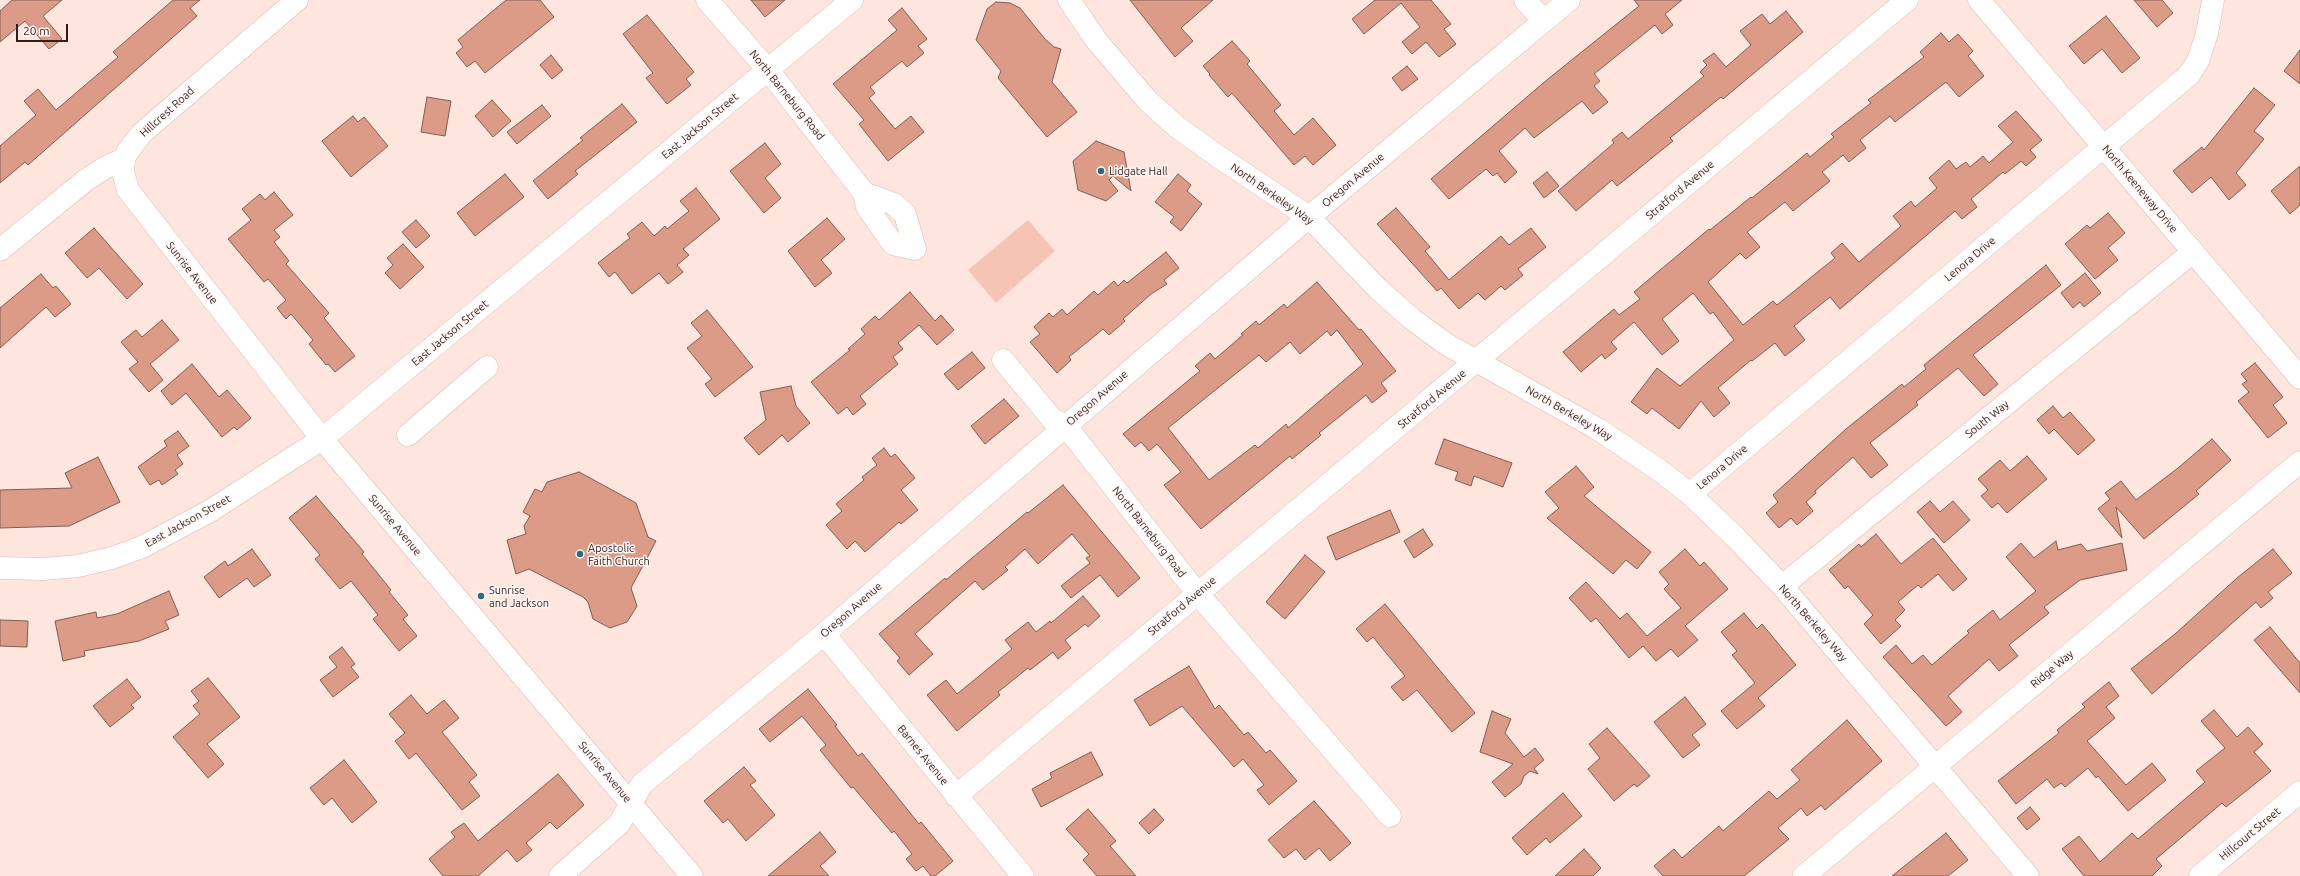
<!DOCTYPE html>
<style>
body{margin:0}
#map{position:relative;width:2300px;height:876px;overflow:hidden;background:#fee5dd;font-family:Ubuntu,sans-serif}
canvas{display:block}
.scale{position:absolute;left:16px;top:24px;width:52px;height:18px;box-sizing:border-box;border:2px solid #2e1f1b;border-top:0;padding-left:5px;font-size:12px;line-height:14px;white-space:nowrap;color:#2e1f1b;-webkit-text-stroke:3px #fff6f4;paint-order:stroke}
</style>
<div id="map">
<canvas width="2300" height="876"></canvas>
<div class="scale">20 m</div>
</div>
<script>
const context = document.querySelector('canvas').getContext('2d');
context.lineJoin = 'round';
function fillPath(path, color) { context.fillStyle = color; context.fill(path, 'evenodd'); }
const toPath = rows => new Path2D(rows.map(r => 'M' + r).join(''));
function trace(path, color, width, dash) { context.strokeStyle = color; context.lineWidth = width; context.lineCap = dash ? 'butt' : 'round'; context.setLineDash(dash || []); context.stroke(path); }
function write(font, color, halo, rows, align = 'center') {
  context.font = font + ' Ubuntu,sans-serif'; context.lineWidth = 3; context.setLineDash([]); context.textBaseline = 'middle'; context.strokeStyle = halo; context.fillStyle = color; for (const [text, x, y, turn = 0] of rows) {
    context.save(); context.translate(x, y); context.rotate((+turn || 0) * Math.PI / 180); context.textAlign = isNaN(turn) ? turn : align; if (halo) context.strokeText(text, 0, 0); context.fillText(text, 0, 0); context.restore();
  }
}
const green = toPath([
 [1028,220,1055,251,996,303,968,270]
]);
const building = toPath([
 [12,0,62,0,43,16,62,39,49,49,25,21,0,42,0,11,12,0],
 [173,0,200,0,190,8,197,16,28,165,25,162,0,183,0,146,36,115,24,101,38,89,56,110,118,57,113,52,173,0],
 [506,0,540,0,554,17,485,73,475,61,467,67,456,53,463,47,458,40,506,0],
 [751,0,785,0,765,17,751,0],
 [1130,0,1213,0,1181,28,1193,41,1175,57,1130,0],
 [1375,0,1431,0,1451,24,1444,29,1456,44,1439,57,1426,42,1412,54,1402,42,1420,27,1401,3,1364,34,1352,19,1375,0],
 [1634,0,1682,0,1665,14,1673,25,1662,34,1655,25,1594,74,1600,81,1594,86,1608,102,1593,114,1582,101,1534,138,1525,128,1499,151,1517,172,1505,183,1497,173,1493,176,1486,169,1449,199,1431,179,1548,79,1639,6,1634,0],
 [2134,0,2162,0,2173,13,2157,27,2134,0],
 [996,2,1010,3,1020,8,1045,39,1054,47,1061,49,1052,82,1077,112,1047,137,998,78,1001,71,976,40,987,9,996,2],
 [902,8,927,39,918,46,924,53,907,67,902,61,870,87,875,93,869,98,895,129,911,116,924,132,888,161,859,124,864,120,833,84,897,30,888,20,902,8],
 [1786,11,1803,32,1723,99,1721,97,1670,138,1673,141,1617,186,1612,180,1576,211,1558,191,1614,143,1612,140,1622,132,1628,139,1704,76,1700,72,1707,65,1703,61,1714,53,1726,67,1751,45,1740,31,1762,14,1770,24,1786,11],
 [647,15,694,72,686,79,691,85,667,104,646,78,653,73,623,34,647,15],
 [2106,16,2140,58,2122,73,2102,49,2084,64,2069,46,2106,16],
 [1941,33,1949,42,1958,34,1973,51,1968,56,1984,76,1959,97,1946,82,1895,122,1890,116,1860,140,1866,148,1849,162,1843,155,1822,172,1830,181,1793,211,1785,202,1747,232,1760,247,1746,259,1740,253,1708,282,1743,325,1773,301,1777,305,1835,258,1831,253,1842,243,1859,262,1901,226,1893,216,1911,201,1915,207,1937,188,1929,178,1949,160,1956,169,1966,162,1970,167,1983,156,1989,163,2013,142,1998,126,2016,111,2042,140,2030,150,2036,157,2026,166,2021,161,2005,174,2003,172,1971,199,1977,207,1962,219,1955,211,1840,309,1830,297,1794,326,1805,340,1785,356,1775,343,1752,361,1751,360,1718,388,1730,403,1714,417,1701,401,1679,429,1652,408,1647,414,1631,402,1657,368,1680,386,1734,340,1713,312,1710,314,1693,293,1662,319,1679,341,1662,355,1634,322,1611,342,1617,349,1605,359,1602,354,1581,372,1563,352,1614,309,1619,315,1640,299,1634,292,1709,229,1710,230,1751,197,1752,198,1807,153,1810,157,1834,137,1831,134,1871,103,1868,100,1924,57,1920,52,1941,33],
 [1232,41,1250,61,1247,64,1281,105,1274,111,1294,135,1313,118,1336,145,1313,165,1305,156,1294,165,1232,93,1228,97,1209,75,1210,74,1203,66,1232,41],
 [2300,50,2300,84,2284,71,2300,50],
 [551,55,563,70,552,79,540,65,551,55],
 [1407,66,1418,79,1402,91,1392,78,1407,66],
 [2254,88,2275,105,2254,131,2264,139,2236,173,2246,185,2229,200,2211,177,2192,193,2173,171,2202,147,2204,150,2254,88],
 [427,97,451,101,445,136,421,132,427,97],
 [492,100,511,121,493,137,475,116,492,100],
 [622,104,637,122,575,171,578,174,548,199,533,181,583,140,580,138,622,104],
 [542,105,551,116,517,144,507,132,542,105],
 [353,116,358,122,364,117,388,146,351,177,322,141,353,116],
 [1096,141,1124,152,1131,191,1113,176,1109,180,1118,191,1106,201,1078,190,1073,161,1096,141],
 [765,143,781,164,765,178,781,198,764,213,730,171,765,143],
 [2300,166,2300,205,2290,214,2271,191,2300,166],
 [1547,172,1559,186,1544,198,1533,183,1547,172],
 [505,174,524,197,475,236,457,213,505,174],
 [1178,174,1191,185,1187,191,1202,204,1181,231,1170,222,1174,217,1155,202,1178,174],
 [696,188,720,219,683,249,689,255,677,265,683,272,668,284,659,273,632,294,615,272,609,277,598,263,630,238,627,234,642,222,654,236,665,226,667,229,689,211,680,201,696,188],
 [274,192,293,215,274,230,280,237,274,242,289,261,286,264,329,313,324,318,355,356,335,372,328,364,326,365,309,344,313,340,291,314,286,319,277,308,286,300,268,279,264,282,228,239,251,220,242,209,260,194,265,200,274,192],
 [1396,208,1430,247,1425,251,1449,280,1501,236,1509,245,1531,228,1546,247,1518,269,1523,275,1505,290,1501,286,1485,300,1478,293,1459,309,1441,288,1437,291,1377,224,1396,208],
 [2108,213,2125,233,2108,248,2118,260,2095,279,2065,244,2087,225,2090,228,2108,213],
 [827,218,845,239,821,260,832,273,815,287,788,251,827,218],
 [416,220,430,236,416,248,402,232,416,220],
 [94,228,143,284,127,299,99,268,87,278,65,253,94,228],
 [403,244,424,267,400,289,385,273,393,265,387,258,403,244],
 [1166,252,1179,268,1164,280,1167,284,1151,294,1123,319,1125,321,1109,335,1103,329,1069,357,1071,360,1057,373,1030,342,1040,334,1034,327,1049,313,1053,317,1062,309,1067,315,1094,291,1098,295,1114,281,1118,286,1124,280,1127,283,1166,252],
 [2046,265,2061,285,1973,355,1998,384,1984,396,1958,368,1916,402,1918,405,1870,443,1888,465,1871,478,1853,457,1815,491,1816,493,1806,502,1813,511,1797,525,1791,518,1779,528,1766,513,1778,502,1773,495,1846,429,1902,384,1904,387,1926,369,1924,365,2046,265],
 [2085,273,2101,293,2084,307,2080,302,2073,308,2061,293,2085,273],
 [41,274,53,288,56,286,71,304,55,317,46,307,0,348,0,308,41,274],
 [1317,282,1359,330,1361,329,1396,371,1381,383,1387,391,1372,403,1366,395,1319,433,1321,435,1292,459,1290,456,1201,529,1164,485,1181,472,1157,444,1149,451,1141,442,1135,447,1123,434,1200,371,1195,366,1210,353,1215,359,1243,335,1241,334,1256,321,1259,325,1284,304,1287,308,1317,282],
 [1337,330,1363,364,1288,428,1286,424,1258,448,1255,445,1209,480,1168,428,1259,355,1266,362,1290,342,1300,354,1327,331,1331,336,1337,330],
 [910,292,935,321,941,315,954,330,937,345,919,325,898,343,903,349,893,357,898,364,860,396,866,404,853,415,847,407,838,414,811,382,850,350,848,349,865,334,861,329,875,316,879,320,910,292],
 [707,310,753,367,715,397,705,384,712,379,687,348,702,336,691,323,707,310],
 [162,320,179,340,150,364,163,380,149,392,129,369,138,362,121,342,136,330,142,337,162,320],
 [972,352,985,368,958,390,944,374,972,352],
 [2255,363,2283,397,2273,405,2287,423,2268,438,2238,401,2249,392,2242,384,2247,381,2241,374,2255,363],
 [192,364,219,397,227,390,251,418,237,430,234,427,222,437,186,393,172,405,161,391,192,364],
 [791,386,796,406,810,423,788,442,782,435,759,455,744,438,766,420,760,392,791,386],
 [1004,399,1019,416,985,444,971,426,1004,399],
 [2053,406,2063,418,2070,412,2095,440,2078,455,2054,429,2049,434,2037,420,2053,406],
 [178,431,189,446,177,455,183,464,175,470,178,474,162,485,159,480,150,485,138,467,167,446,164,441,178,431],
 [1444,439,1512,463,1503,487,1474,476,1471,486,1455,480,1458,472,1435,464,1444,439],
 [2212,439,2231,460,2196,491,2199,494,2144,539,2116,507,2122,538,2098,509,2110,499,2105,493,2121,481,2136,500,2178,468,2212,439],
 [884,448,891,457,895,454,915,478,901,490,918,510,901,524,899,522,865,552,855,541,847,549,826,525,842,511,836,504,864,480,862,477,877,465,872,458,884,448],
 [2027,456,2047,479,2007,513,1998,503,1992,508,1981,496,1988,490,1978,479,2000,460,2010,471,2027,456],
 [98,457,120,502,69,526,0,528,0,490,72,488,65,473,98,457],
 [1576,466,1594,487,1584,496,1651,552,1637,569,1626,560,1613,574,1547,518,1559,508,1545,492,1576,466],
 [579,472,636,503,648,537,656,541,631,588,637,606,627,622,610,628,593,619,588,602,583,597,529,569,516,574,507,540,526,534,524,526,530,516,523,512,535,489,542,492,547,482,579,472],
 [1063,485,1140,578,1118,597,1100,575,1071,598,1061,586,1090,563,1086,558,1090,556,1072,534,1038,564,1025,549,1005,567,1008,570,983,590,975,581,915,634,933,654,909,675,897,661,900,658,879,634,945,578,946,580,1027,512,1028,513,1063,485],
 [316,496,364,552,362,554,391,590,389,592,408,615,403,619,417,636,399,651,373,619,378,615,351,581,340,589,315,559,320,555,289,518,316,496],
 [1930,501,1940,512,1953,501,1970,520,1944,543,1917,512,1930,501],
 [1390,510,1400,532,1336,560,1327,537,1390,510],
 [1423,529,1433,545,1414,558,1404,541,1423,529],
 [1876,534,1901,564,1933,538,1967,579,1953,591,1938,574,1921,588,1918,585,1898,602,1905,610,1895,620,1901,626,1881,644,1864,624,1873,615,1848,586,1845,589,1829,570,1859,544,1861,547,1876,534],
 [2056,541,2058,550,2081,544,2087,551,2122,543,2127,570,2080,580,2044,607,2049,613,2009,645,2018,656,1999,671,1989,659,1948,696,1962,712,1946,726,1883,657,1896,645,1912,664,1923,655,1932,665,1969,633,1967,631,1993,610,2000,620,2036,591,2006,557,2021,543,2034,558,2056,541],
 [252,549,271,575,254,587,247,578,219,598,204,577,225,561,228,566,252,549],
 [1685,549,1700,566,1704,562,1728,589,1685,626,1698,640,1678,657,1671,649,1656,661,1643,646,1629,658,1596,618,1591,622,1569,598,1586,582,1620,619,1627,613,1647,636,1681,608,1664,589,1669,584,1659,572,1685,549],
 [2273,549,2292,573,2268,592,2273,598,2261,608,2256,602,2152,694,2131,669,2175,634,2237,578,2273,549],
 [1305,555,1325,572,1285,619,1266,602,1305,555],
 [169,591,179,615,165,621,169,629,139,641,84,651,85,656,63,661,55,621,96,612,97,618,117,614,169,591],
 [1083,596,1100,616,1088,627,1085,624,1065,640,1071,648,1058,659,1053,652,1030,670,1028,668,998,692,1000,695,957,731,927,695,946,680,957,694,1012,649,1005,640,1028,622,1036,632,1050,621,1051,623,1083,596],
 [1385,604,1475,713,1452,732,1417,690,1403,701,1391,687,1405,676,1373,637,1367,642,1356,629,1385,604],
 [1744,613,1757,629,1762,624,1796,665,1758,698,1765,706,1737,729,1721,711,1755,683,1732,655,1737,651,1721,632,1744,613],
 [0,620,28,621,27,647,0,646,0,620],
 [2270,627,2300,663,2300,693,2254,640,2270,627],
 [342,647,355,664,351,667,359,677,333,697,320,680,337,667,329,657,342,647],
 [1189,666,1215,709,1219,705,1244,735,1248,732,1266,753,1270,750,1297,781,1269,805,1257,790,1264,785,1243,759,1234,767,1182,706,1150,726,1134,700,1189,666],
 [208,678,240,717,207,744,224,764,208,778,173,737,200,714,193,706,199,701,191,691,208,678],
 [127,679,141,697,131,705,134,708,110,727,93,706,127,679],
 [2109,682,2119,696,2106,707,2115,718,2087,741,2126,785,2152,763,2166,780,2128,811,2098,776,2096,778,2088,768,2065,787,2061,783,2054,788,2047,779,2016,804,1998,781,2059,733,2057,730,2085,707,2082,704,2109,682],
 [808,689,837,725,835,726,858,756,862,753,919,824,921,822,953,861,935,876,931,876,923,866,916,871,906,859,912,854,894,831,892,833,853,787,851,788,820,750,826,745,802,716,770,742,759,729,808,689],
 [411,695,427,714,444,700,459,718,442,732,477,775,469,782,480,796,462,810,416,753,409,759,395,741,405,733,389,714,411,695],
 [1685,697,1706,724,1692,735,1700,745,1683,758,1654,722,1685,697],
 [2214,710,2237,737,2248,727,2263,744,2254,752,2271,771,2226,807,2222,803,2156,859,2162,866,2152,876,2084,876,2062,849,2079,836,2100,862,2132,833,2138,839,2205,782,2196,771,2225,748,2201,721,2214,710],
 [1492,711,1511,719,1505,733,1524,757,1535,748,1544,760,1534,768,1538,774,1530,771,1524,776,1521,784,1505,797,1492,782,1513,764,1480,752,1492,711],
 [1847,720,1882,761,1825,810,1821,805,1807,816,1801,808,1778,828,1789,839,1744,876,1663,876,1654,866,1674,849,1682,858,1719,826,1723,831,1769,791,1777,799,1800,780,1791,770,1847,720],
 [1607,728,1650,776,1637,787,1634,784,1614,801,1588,769,1600,758,1589,744,1607,728],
 [1091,752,1103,775,1041,807,1032,789,1052,778,1050,773,1091,752],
 [344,760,377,802,352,823,332,798,324,805,310,788,344,760],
 [744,767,756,781,750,785,775,815,746,841,728,819,723,823,704,801,744,767],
 [558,774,584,805,557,829,550,822,526,843,532,850,517,862,507,850,478,876,443,876,429,859,455,837,451,832,464,823,478,841,558,774],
 [1563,793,1582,816,1550,843,1546,838,1527,855,1512,838,1563,793],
 [1314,801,1351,843,1330,861,1319,848,1305,860,1296,849,1284,858,1268,840,1314,801],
 [2030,807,2040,819,2027,830,2017,818,2030,807],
 [1088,809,1116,841,1110,846,1136,876,1097,876,1083,860,1089,854,1066,829,1088,809],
 [1154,809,1164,820,1149,834,1139,823,1154,809],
 [820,832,836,852,820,866,829,876,768,876,820,832],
 [1946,833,1968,860,1948,876,1892,876,1946,833],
 [1584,849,1601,868,1593,876,1555,876,1584,849]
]);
const minor = toPath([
 [297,0,142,133,128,151,124,159,123,172,128,190,322,439,692,876],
 [707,0,768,70,864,193,867,207,893,244,915,249],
 [1069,0,1096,40,1147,100,1177,127,1219,157,1309,217,1378,289,1412,319,1446,344,1598,429,1659,470,1690,494,1736,538,1782,586,2028,876],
 [1525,0,1544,21],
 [1979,0,2300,378],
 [864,193,894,204,905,214,915,249],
 [0,250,86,180,106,167,124,159],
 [1003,360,1053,420,1065,425,1197,593,1390,816],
 [408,435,487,367],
 [1690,494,2189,75,2198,61,2207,33,2213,0],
 [0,568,43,569,78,566,112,558,142,547,210,511,322,439,852,0],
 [1782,586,2193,252],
 [824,634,1023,876],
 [956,796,1907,0],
 [560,876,619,824,642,784,824,634,1309,217,1569,0],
 [1804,876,2300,462],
 [2200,876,2300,792]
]);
const markers = [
 [1101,171,4,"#276e7b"],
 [580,554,4,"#276e7b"],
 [481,596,4,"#276e7b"]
];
const streetNames = [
 ["North Barneburg Road",787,95,51],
 ["Hillcrest Road",167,112,-42],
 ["East Jackson Street",700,126,-40],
 ["Oregon Avenue",1353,180,-40],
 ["North Keeneway Drive",2140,189,50],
 ["Stratford Avenue",1680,190,-40],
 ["North Berkeley Way",1272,194,35],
 ["Lenora Drive",1970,259,-40],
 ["Sunrise Avenue",192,273,52],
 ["East Jackson Street",450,333,-40],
 ["Oregon Avenue",1097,398,-41],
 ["Stratford Avenue",1432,399,-40],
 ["North Berkeley Way",1569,413,30],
 ["South Way",1987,419,-39],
 ["Lenora Drive",1722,467,-40],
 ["East Jackson Street",188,521,-29],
 ["Sunrise Avenue",395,525,50],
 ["North Barneburg Road",1149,532,52],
 ["Stratford Avenue",1182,606,-40],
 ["Oregon Avenue",851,610,-41],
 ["North Berkeley Way",1813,623,49],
 ["Ridge Way",2052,669,-40],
 ["Barnes Avenue",923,755,51],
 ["Sunrise Avenue",605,772,50],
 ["Hillcourt Street",2250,834,-40]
];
const poiNames = [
 ["Lidgate Hall",1109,171],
 ["Apostolic",588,548],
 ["Faith Church",588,561],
 ["Sunrise",489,590],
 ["and Jackson",489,603]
];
fillPath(green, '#f5c4b4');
fillPath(building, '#db9b87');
trace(building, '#805d52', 1);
trace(minor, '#e0b8ab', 23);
trace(minor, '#fff', 22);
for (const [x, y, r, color] of markers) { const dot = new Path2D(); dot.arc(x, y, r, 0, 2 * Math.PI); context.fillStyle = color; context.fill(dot); trace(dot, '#fff6f4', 1.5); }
write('11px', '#2e1f1b', '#fff6f4', streetNames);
write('11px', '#2e1f1b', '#fff6f4', poiNames, 'left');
</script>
